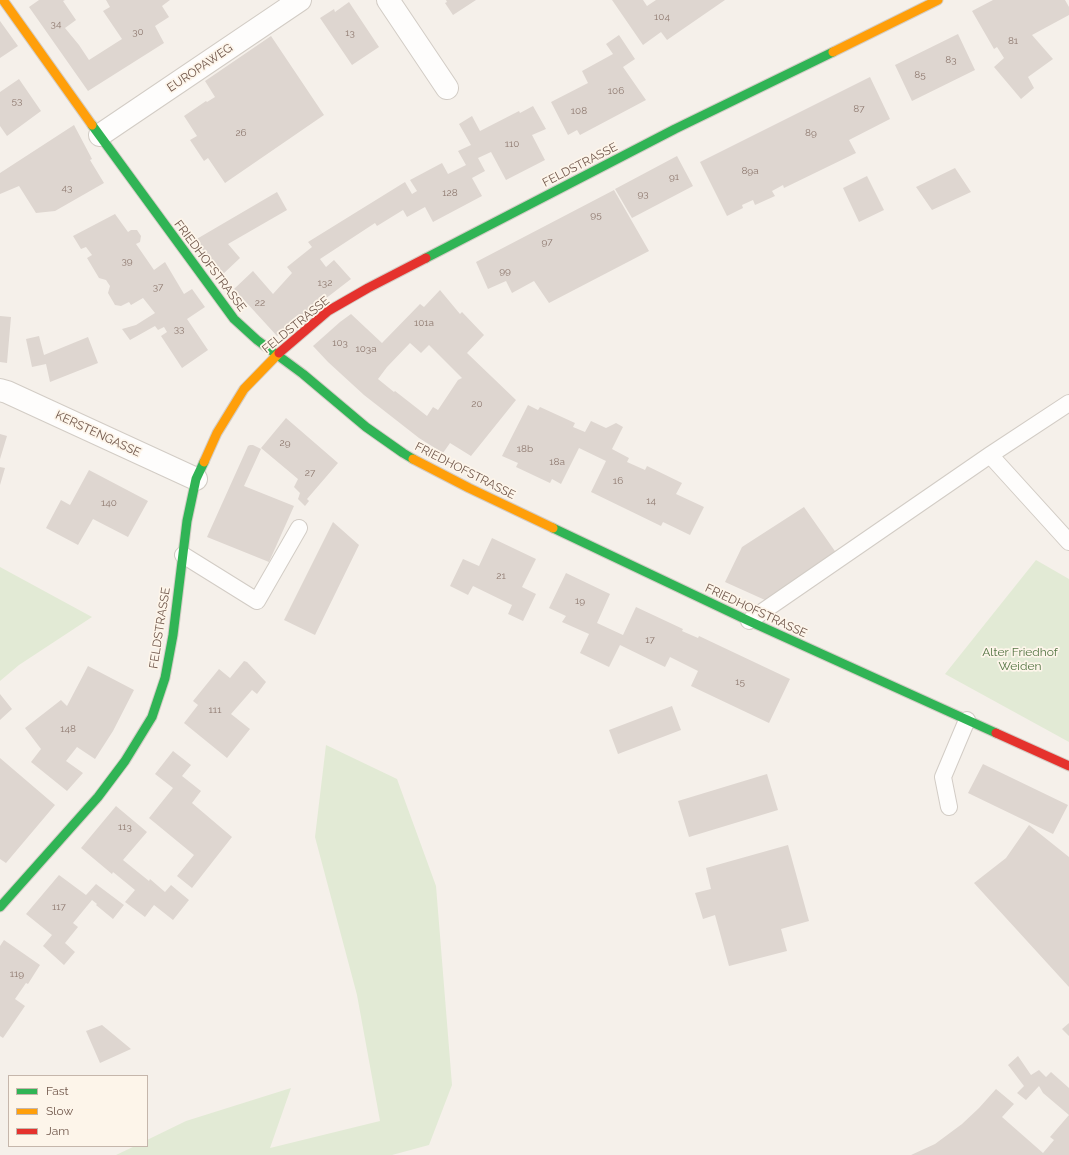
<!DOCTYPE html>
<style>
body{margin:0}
#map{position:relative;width:1069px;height:1155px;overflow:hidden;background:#f5f0ea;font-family:Raleway,sans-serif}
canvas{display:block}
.legend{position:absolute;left:8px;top:1075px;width:140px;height:72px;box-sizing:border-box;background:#fdf5ea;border:1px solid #c5b6ab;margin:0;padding:5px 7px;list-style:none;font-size:12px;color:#71584c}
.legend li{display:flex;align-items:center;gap:8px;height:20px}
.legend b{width:20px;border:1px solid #c5b6ab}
</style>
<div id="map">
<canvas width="1069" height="1155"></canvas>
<ul class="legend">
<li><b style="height:5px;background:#30b455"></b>Fast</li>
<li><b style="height:5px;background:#ff9f0a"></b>Slow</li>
<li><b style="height:5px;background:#e5322d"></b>Jam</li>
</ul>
</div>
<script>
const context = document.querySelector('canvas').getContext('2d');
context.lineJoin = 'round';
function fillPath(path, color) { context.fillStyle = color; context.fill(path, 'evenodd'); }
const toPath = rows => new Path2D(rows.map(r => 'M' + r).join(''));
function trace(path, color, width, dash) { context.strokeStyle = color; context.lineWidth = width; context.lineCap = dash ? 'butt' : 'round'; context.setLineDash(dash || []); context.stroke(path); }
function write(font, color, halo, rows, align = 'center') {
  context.font = font + ' Raleway,sans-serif'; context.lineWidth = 3.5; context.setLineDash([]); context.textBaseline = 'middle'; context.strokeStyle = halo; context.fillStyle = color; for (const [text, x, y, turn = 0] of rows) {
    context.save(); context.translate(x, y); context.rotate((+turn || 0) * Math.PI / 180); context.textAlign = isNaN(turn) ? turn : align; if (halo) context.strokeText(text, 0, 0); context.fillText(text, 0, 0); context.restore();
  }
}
const green = toPath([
 [1036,560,1069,579,1069,742,945,674],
 [0,567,92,617,19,665,0,681],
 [326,745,397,779,436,886,452,1085,429,1145,392,1155,116,1155,135,1146,147,1146,147,1140,186,1121,291,1088,270,1148,380,1121,357,995,315,837]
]);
const building = toPath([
 [39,0,65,0,63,1,76,20,65,28,79,45,89,60,122,39,103,11,110,7,106,0,170,0,162,6,169,17,155,26,164,43,88,91,29,7],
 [446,0,476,0,453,15,445,3,447,2],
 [612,0,643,0,647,6,656,0,725,0,667,40,661,32,643,45],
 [993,0,1065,0,1069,7,1069,15,1032,35,1053,59,1028,77,1034,88,1021,99,994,67,1004,58,997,47,994,49,972,11],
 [349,2,379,47,352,65,320,18,334,9,335,12],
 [0,21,18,46,0,58],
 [958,34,975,70,912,101,895,65],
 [619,35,635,59,623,67,646,100,580,135,577,130,568,135,551,102,588,83,582,71,613,54,606,44],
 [271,36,324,115,225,183,208,158,204,161,190,140,197,136,184,116,206,101,207,102,215,97,205,81],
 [870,77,890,119,849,140,856,153,784,188,783,185,772,191,775,196,755,205,753,200,742,205,743,208,727,216,700,162],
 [19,79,41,111,7,136,0,126,0,92],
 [533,106,546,129,532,135,545,160,506,180,491,152,478,158,485,171,472,178,482,196,433,222,425,207,407,217,403,210,377,226,375,223,320,259,326,267,334,260,351,279,277,336,234,289,253,271,273,294,292,273,287,267,312,247,308,242,405,182,412,194,417,191,410,180,442,163,448,174,466,165,458,151,471,145,459,124,472,116,480,131,519,111,520,113],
 [74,125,92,159,90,160,104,183,55,211,36,213,19,186,0,194,0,173],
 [677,156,693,186,632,218,615,189],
 [955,168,971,192,932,210,916,187],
 [867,176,884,210,859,222,843,188],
 [614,190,649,251,549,303,534,281,512,293,506,281,488,289,476,262],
 [277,192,287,210,228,244,240,258,222,275,195,240],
 [115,214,128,232,131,230,137,230,141,236,140,242,136,244,154,270,165,262,184,294,192,289,205,307,187,319,208,350,182,368,161,336,167,332,164,327,158,330,155,326,130,340,122,329,136,325,155,313,143,298,131,305,129,302,121,306,115,305,108,293,110,286,106,280,99,278,87,258,92,255,86,247,81,249,73,236],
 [440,290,460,314,462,312,484,335,467,353,516,400,471,456,450,443,443,453,419,438,364,395,328,362,313,346,340,322,351,314,382,343,420,304,424,307],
 [410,343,421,353,429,345,462,378,458,380,438,410,433,407,427,416,395,391,394,392,378,379,387,367],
 [0,316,11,317,7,363,0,362],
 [39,336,44,355,88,337,98,363,50,382,46,364,32,367,26,339],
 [528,405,538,410,540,407,575,423,573,427,585,432,591,421,606,428,616,423,623,427,612,449,629,458,627,462,645,470,647,466,682,483,676,494,704,507,690,535,663,522,661,526,591,492,606,461,579,448,561,484,552,479,550,483,516,467,518,463,502,456],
 [286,418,338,463,307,499,309,501,305,506,298,499,300,493,294,487,298,479,261,448],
 [0,434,7,436,0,459],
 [250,445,253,445,261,449,244,486,294,506,269,562,207,537,248,446],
 [0,467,5,468,0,485],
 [89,470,148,501,128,537,93,519,78,545,46,528,61,500,70,505],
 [804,507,837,554,765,600,725,582,742,547],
 [333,522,359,545,315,635,284,620],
 [492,538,536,559,522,587,536,594,523,621,508,614,512,605,473,586,468,595,450,586,463,559,479,566],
 [566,573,610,594,597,623,623,635,636,607,683,629,682,631,698,638,699,636,790,679,769,723,691,686,698,671,670,657,665,667,620,645,609,667,580,653,589,634,562,622,566,616,549,608],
 [244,661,247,662,266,682,257,694,252,690,231,714,250,729,227,758,184,723,198,705,193,701,219,669,230,678],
 [88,666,134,690,113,731,95,759,77,747,66,761,83,773,67,791,31,762,41,749,25,728,61,700,67,706],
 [0,694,12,709,0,720],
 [672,706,681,730,618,754,609,730],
 [173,751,191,765,182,776,201,791,192,803,232,837,192,888,177,876,194,855,149,818,173,788,155,774],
 [0,758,55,805,6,863,0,859],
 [983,764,1068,805,1053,834,968,793],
 [767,774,778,810,689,837,678,801],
 [116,806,147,832,123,860,149,881,150,879,165,892,171,885,189,900,173,920,154,905,145,917,125,902,135,890,113,872,112,874,81,848],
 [1029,825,1069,857,1069,987,974,883,1006,858],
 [788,845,809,921,781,929,787,951,729,966,715,915,703,919,695,893,711,889,706,868],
 [59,875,86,895,96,884,124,905,113,919,96,905,97,904,92,900,73,923,78,927,65,943,75,952,64,965,43,946,52,935,26,914],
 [4,940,40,965,28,984,26,983,15,999,25,1006,3,1038,0,1036,0,946],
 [1069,1023,1069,1036,1062,1029],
 [102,1025,131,1049,100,1063,86,1031],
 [1018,1056,1031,1075,1039,1070,1046,1077,1051,1072,1069,1088,1069,1155,911,1155,935,1144,962,1124,979,1108,996,1089,1014,1104,1002,1117,1043,1153,1054,1140,1050,1137,1069,1115,1043,1093,1039,1086,1026,1100,1017,1093,1024,1086,1008,1065]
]);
const lane = toPath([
 [990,455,1069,542],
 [183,555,257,601,299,528],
 [749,621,990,455,1069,403],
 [949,807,943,777,967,720]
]);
const street = toPath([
 [388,0,447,88],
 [100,135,300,0],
 [0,390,7,392,196,479]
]);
const fast = toPath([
 [92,125,234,319,257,340,303,374,366,427,403,453,413,459],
 [426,258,675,129,833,52],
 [553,528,749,621,996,733],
 [0,907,98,797,125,761,152,717,165,678,173,635,187,521,196,479,204,462]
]);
const slow = toPath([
 [3,0,92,125],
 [833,52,938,0],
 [413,459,469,488,553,528],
 [204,462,217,433,244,389,279,353]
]);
const jam = toPath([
 [279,353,328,311,368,288,426,258],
 [996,733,1069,766]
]);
const numberNames = [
 ["104",662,17],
 ["34",56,24],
 ["30",138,32],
 ["13",350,33],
 ["81",1013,41],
 ["83",951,60],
 ["85",920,75],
 ["106",616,91],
 ["53",17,101],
 ["87",859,109],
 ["108",579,111],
 ["26",241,133],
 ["89",811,133],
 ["110",512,144],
 ["89a",750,171],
 ["91",674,177],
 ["43",67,188],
 ["128",450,193],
 ["93",643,194],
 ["95",596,215],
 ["97",547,242],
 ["39",127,261],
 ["99",505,271],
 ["132",325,283],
 ["37",158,287],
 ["22",260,303],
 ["101a",424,323],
 ["33",179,329],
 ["103",340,343],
 ["103a",366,349],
 ["20",477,404],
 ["29",285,443],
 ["18b",525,449],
 ["18a",557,462],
 ["27",310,473],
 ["16",618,481],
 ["14",651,501],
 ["140",109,503],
 ["21",501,576],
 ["19",580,601],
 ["17",650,640],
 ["15",740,682],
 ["111",215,710],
 ["148",68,729],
 ["113",125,827],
 ["117",59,907],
 ["119",17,974]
];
const streetNames = [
 ["EUROPAWEG",200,68,-34],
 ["FELDSTRASSE",580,165,-27],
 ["FRIEDHOFSTRASSE",210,266,53],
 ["FELDSTRASSE",296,325,-39],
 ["KERSTENGASSE",98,434,25],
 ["FRIEDHOFSTRASSE",465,471,27],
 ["FRIEDHOFSTRASSE",756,611,25],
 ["FELDSTRASSE",160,628,-81]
];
const parkNames = [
 ["Alter Friedhof",1020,652],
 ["Weiden",1020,666]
];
fillPath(green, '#e2ead5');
fillPath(building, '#ded6d0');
trace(lane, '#d2ccc5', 18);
trace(street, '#d2ccc5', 24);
trace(fast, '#d4cdc6', 11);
trace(slow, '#d4cdc6', 11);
trace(jam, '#d4cdc6', 11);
trace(lane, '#fefdfc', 16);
trace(street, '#fefdfc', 22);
trace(fast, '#30b455', 9);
trace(slow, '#ff9f0a', 9);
trace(jam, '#e5322d', 9);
write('10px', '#8f7a70', null, numberNames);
write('12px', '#71584c', '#fdf5ea', streetNames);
write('12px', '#557645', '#fdf5ea', parkNames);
</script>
